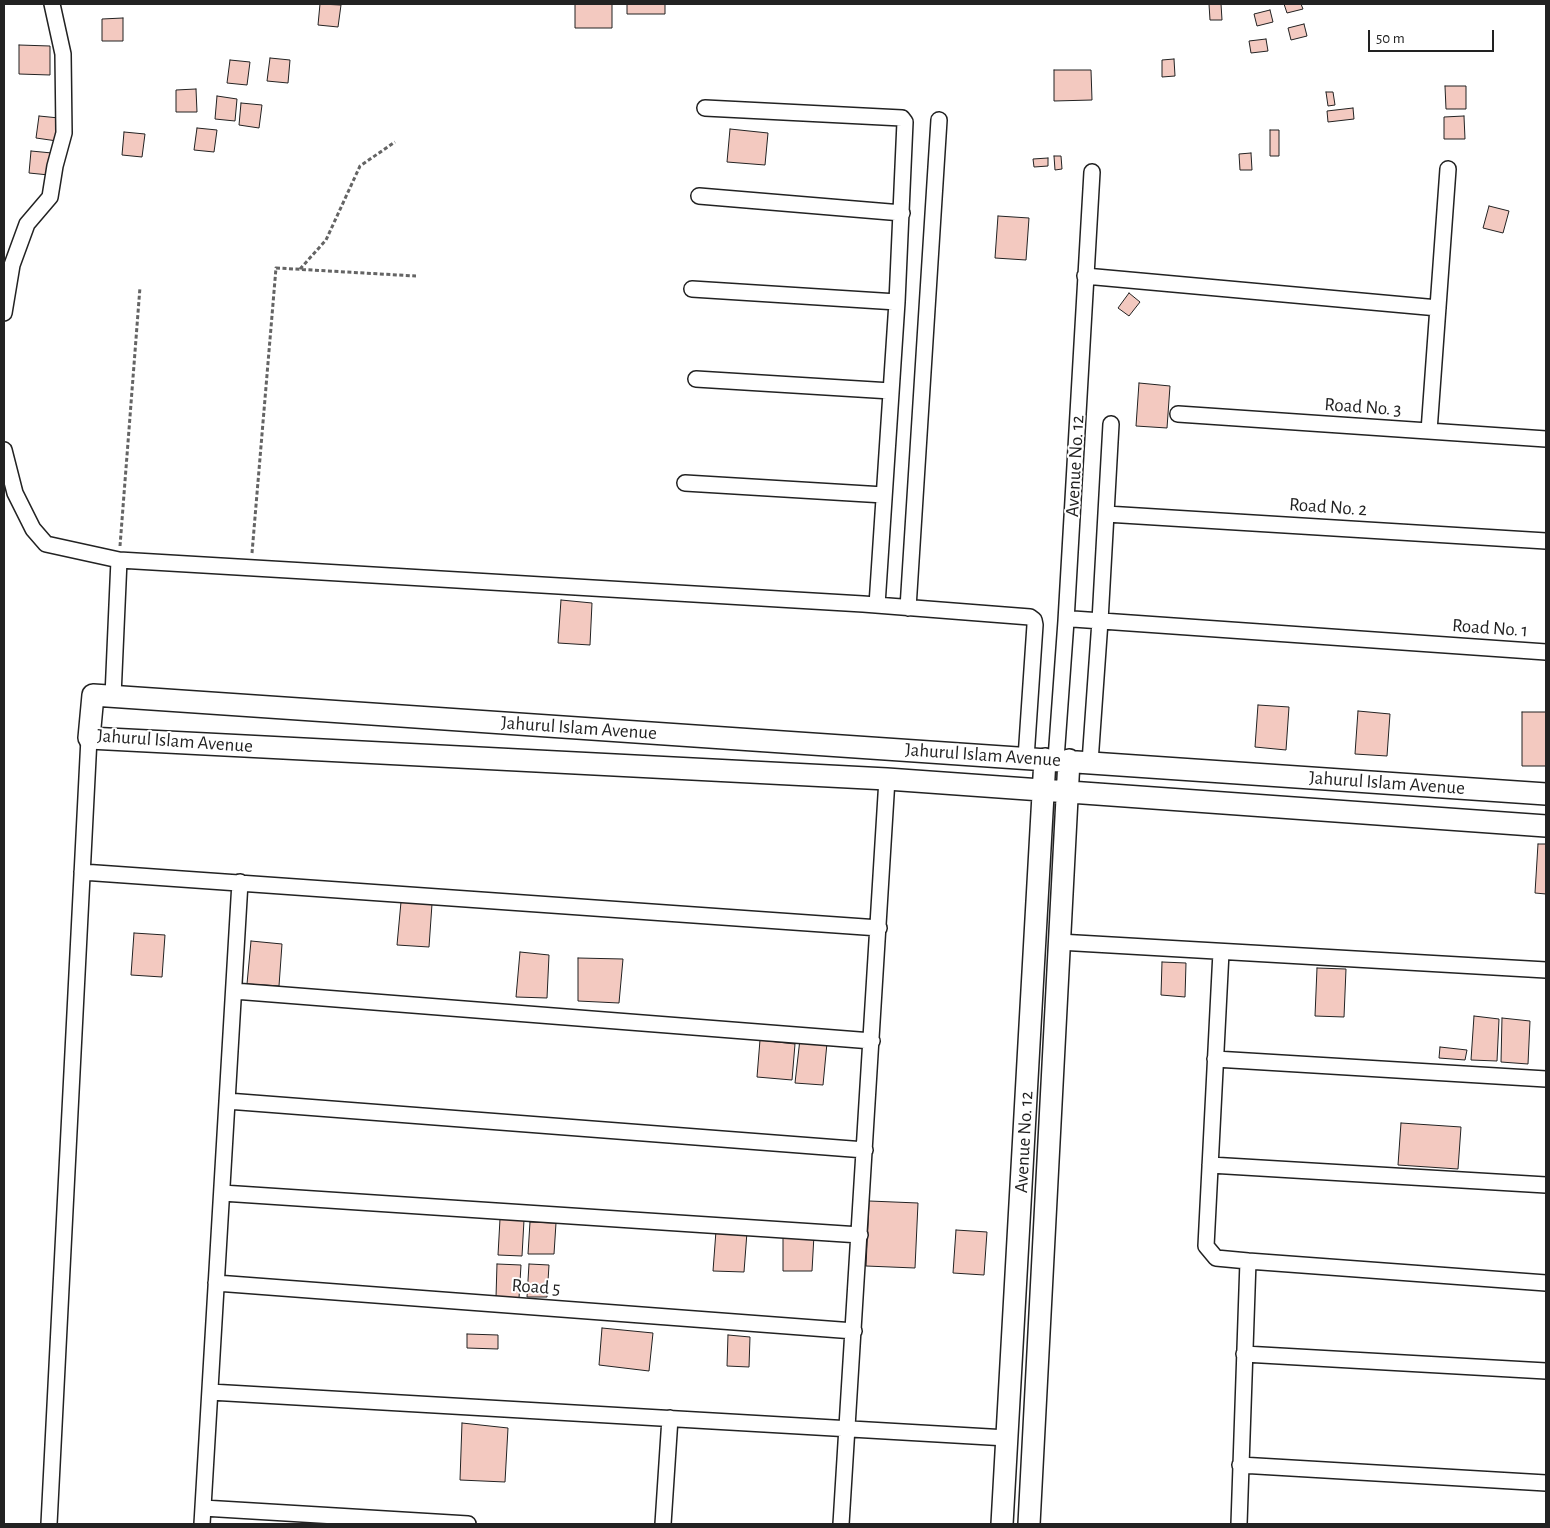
<!DOCTYPE html>
<style>
body{margin:0}
#map{position:relative;width:1550px;height:1528px;overflow:hidden;background:#fff;font-family:"Alegreya Sans",sans-serif}
canvas{display:block}
.frame{position:absolute;inset:0;border:5px solid #222;pointer-events:none}
.scale{position:absolute;left:1368px;top:30px;width:126px;height:22px;box-sizing:border-box;border:2px solid #222;border-top:0;padding-left:6px;font-size:15px;line-height:18px;white-space:nowrap;color:#222;-webkit-text-stroke:4px #fff;paint-order:stroke}
</style>
<div id="map">
<canvas width="1550" height="1528"></canvas>
<div class="frame"></div>
<div class="scale">50 m</div>
</div>
<script>
const context = document.querySelector('canvas').getContext('2d');
context.lineJoin = 'round';
function fillPath(path, color) { context.fillStyle = color; context.fill(path, 'evenodd'); }
const toPath = rows => new Path2D(rows.map(r => 'M' + r).join(''));
function trace(path, color, width, dash) { context.strokeStyle = color; context.lineWidth = width; context.lineCap = dash ? 'butt' : 'round'; context.setLineDash(dash || []); context.stroke(path); }
function write(font, color, halo, rows, align = 'center') {
  context.font = font + ' "Alegreya Sans",sans-serif'; context.lineWidth = 4; context.setLineDash([]); context.textBaseline = 'middle'; context.strokeStyle = halo; context.fillStyle = color; for (const [text, x, y, turn = 0] of rows) {
    context.save(); context.translate(x, y); context.rotate((+turn || 0) * Math.PI / 180); context.textAlign = isNaN(turn) ? turn : align; if (halo) context.strokeText(text, 0, 0); context.fillText(text, 0, 0); context.restore();
  }
}
const building = toPath([
 [320,4,341,5,338,27,318,25,320,4],
 [575,4,612,4,612,28,575,28,575,4],
 [627,4,665,4,665,14,627,14,627,4],
 [1209,4,1221,4,1222,20,1210,20,1209,4],
 [1284,4,1301,4,1303,9,1287,13,1284,4],
 [1270,10,1273,22,1257,26,1254,14,1270,10],
 [123,18,123,41,102,41,102,19,123,18],
 [1304,24,1307,36,1291,40,1288,28,1304,24],
 [1266,39,1268,51,1251,53,1249,41,1266,39],
 [19,45,50,46,50,75,19,74,19,45],
 [270,58,290,60,288,83,267,81,270,58],
 [1174,59,1175,76,1162,77,1162,60,1174,59],
 [230,60,250,62,247,85,227,83,230,60],
 [1054,70,1091,70,1092,100,1054,101,1054,70],
 [1445,86,1466,86,1466,109,1446,109,1445,86],
 [196,89,197,112,176,112,176,90,196,89],
 [1326,92,1333,92,1335,105,1328,106,1326,92],
 [217,96,237,99,235,121,215,119,217,96],
 [241,103,262,105,259,128,239,125,241,103],
 [1353,108,1354,119,1328,122,1327,111,1353,108],
 [39,116,59,118,57,141,36,138,39,116],
 [1464,116,1465,139,1444,139,1444,117,1464,116],
 [197,128,217,130,214,152,194,150,197,128],
 [730,129,768,133,765,165,727,162,730,129],
 [1270,130,1279,130,1279,156,1270,156,1270,130],
 [124,132,145,134,142,157,122,155,124,132],
 [31,151,52,153,49,175,29,173,31,151],
 [1251,153,1252,170,1240,170,1239,154,1251,153],
 [1054,156,1061,156,1062,169,1055,170,1054,156],
 [1048,158,1048,166,1034,167,1033,159,1048,158],
 [1489,206,1509,211,1503,233,1483,228,1489,206],
 [998,216,1029,218,1026,260,995,258,998,216],
 [1129,293,1140,302,1129,316,1118,308,1129,293],
 [1139,383,1170,386,1167,428,1136,426,1139,383],
 [561,600,592,603,590,645,558,643,561,600],
 [1258,705,1289,707,1286,750,1255,747,1258,705],
 [1358,711,1390,714,1387,756,1355,754,1358,711],
 [1522,712,1546,712,1546,766,1522,766,1522,712],
 [1538,844,1546,844,1546,894,1535,893,1538,844],
 [401,902,432,904,429,947,397,945,401,902],
 [134,933,165,935,162,977,131,975,134,933],
 [251,941,282,944,279,986,247,984,251,941],
 [520,952,549,955,547,998,516,997,520,952],
 [578,958,623,959,619,1003,578,1001,578,958],
 [1162,962,1186,963,1185,997,1161,995,1162,962],
 [1317,968,1346,969,1344,1017,1315,1016,1317,968],
 [1474,1016,1499,1019,1497,1061,1471,1060,1474,1016],
 [1502,1018,1530,1021,1528,1064,1501,1062,1502,1018],
 [800,1039,827,1043,823,1085,795,1083,800,1039],
 [760,1040,795,1044,792,1080,757,1077,760,1040],
 [1440,1047,1467,1050,1465,1060,1439,1058,1440,1047],
 [1401,1123,1461,1127,1458,1169,1398,1165,1401,1123],
 [869,1201,918,1203,915,1268,866,1266,869,1201],
 [500,1219,524,1220,522,1256,498,1255,500,1219],
 [530,1222,556,1223,554,1254,528,1254,530,1222],
 [956,1230,987,1232,984,1275,953,1273,956,1230],
 [716,1231,747,1232,744,1272,713,1271,716,1231],
 [783,1235,814,1235,812,1271,783,1271,783,1235],
 [497,1264,521,1265,519,1298,496,1297,497,1264],
 [529,1264,549,1265,547,1297,527,1297,529,1264],
 [602,1328,653,1333,649,1371,599,1365,602,1328],
 [467,1334,498,1335,498,1349,467,1348,467,1334],
 [728,1335,750,1337,749,1367,727,1366,728,1335],
 [462,1423,508,1428,505,1482,460,1480,462,1423]
]);
const path = toPath([
 [300,269,326,240,360,166,395,142],
 [120,546,140,287],
 [252,553,276,268,416,276]
]);
const street = toPath([
 [705,108,902,118,905,122,897,302,877,605],
 [699,196,902,213],
 [1085,276,1438,308],
 [692,289,897,302],
 [4,313,12,265,27,224,50,197,55,166,64,133,63,54,52,4],
 [696,379,891,391],
 [1178,414,1546,439],
 [1429,431,1448,169],
 [4,450,15,493,33,529,46,544,119,560,863,604,1030,617,1034,620,1035,625,1026,758],
 [685,483,884,495],
 [1106,514,1546,541],
 [908,608,939,120],
 [1066,621,1073,619,1546,652],
 [113,696,119,560],
 [1056,759,1066,621,1092,172],
 [1090,762,1100,621,1111,424],
 [82,872,879,928],
 [1059,942,1546,970],
 [1221,952,1206,1246,1216,1258,1248,1261,1239,1524],
 [234,991,872,1041],
 [1215,1059,1546,1079],
 [227,1101,865,1150],
 [1210,1165,1546,1185],
 [222,1193,860,1235],
 [1248,1261,1546,1283],
 [216,1283,854,1331],
 [1244,1354,1546,1371],
 [210,1392,1007,1438],
 [1240,1465,1546,1483],
 [203,1508,468,1524],
 [49,1524,89,738],
 [202,1524,240,882],
 [663,1524,670,1418],
 [841,1524,887,779]
]);
const secondary = toPath([
 [1546,794,93,695,89,738,887,779,1546,826],
 [1002,1524,1045,759],
 [1029,1524,1069,760]
]);
const streetNames = [
 ["Road No. 3",1363,407,4],
 ["Avenue No. 12",1075,466,-87],
 ["Road No. 2",1328,507,4],
 ["Road No. 1",1490,628,4],
 ["Jahurul Islam Avenue",579,728,4],
 ["Jahurul Islam Avenue",175,741,4],
 ["Jahurul Islam Avenue",983,755,4],
 ["Jahurul Islam Avenue",1387,783,4],
 ["Avenue No. 12",1024,1142,-87],
 ["Road 5",536,1287,4]
];
fillPath(building, '#f3c9c0');
trace(building, '#222', 1);
trace(street, '#222', 18);
trace(secondary, '#222', 24);
trace(path, '#646464', 3, [4, 2.5]);
trace(street, '#fff', 15);
trace(secondary, '#fff', 21);
write('19px', '#222', '#fff', streetNames);
</script>
